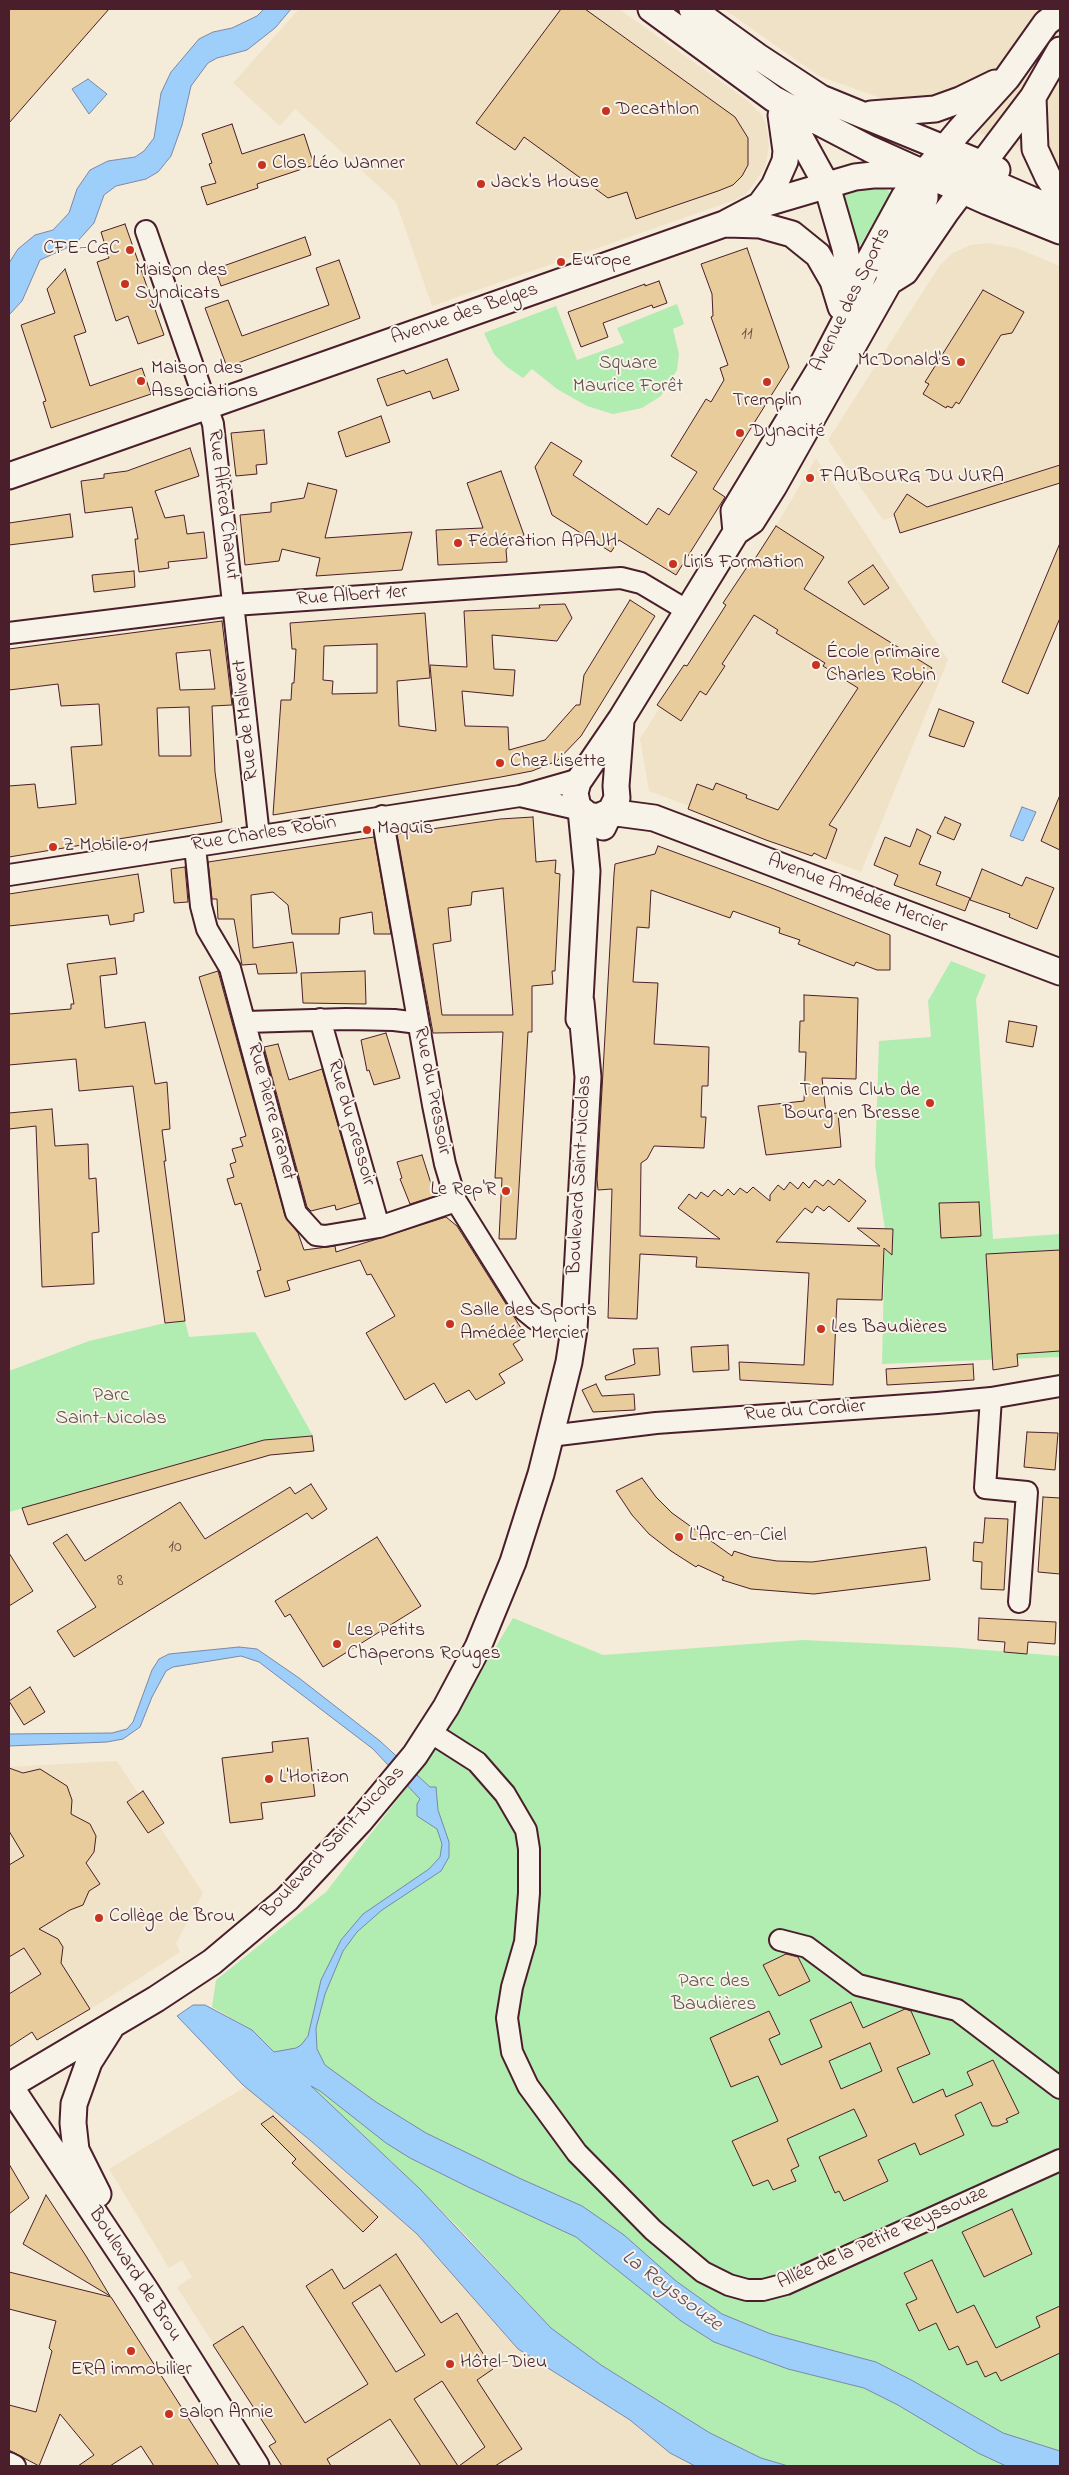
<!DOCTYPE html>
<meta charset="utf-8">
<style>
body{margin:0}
#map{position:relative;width:1069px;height:2475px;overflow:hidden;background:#f4ebd9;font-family:"Indie Flower",sans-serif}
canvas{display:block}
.frame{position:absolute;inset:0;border:10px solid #4a1f2b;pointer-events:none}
</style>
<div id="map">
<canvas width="1069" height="2475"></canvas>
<div class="frame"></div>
</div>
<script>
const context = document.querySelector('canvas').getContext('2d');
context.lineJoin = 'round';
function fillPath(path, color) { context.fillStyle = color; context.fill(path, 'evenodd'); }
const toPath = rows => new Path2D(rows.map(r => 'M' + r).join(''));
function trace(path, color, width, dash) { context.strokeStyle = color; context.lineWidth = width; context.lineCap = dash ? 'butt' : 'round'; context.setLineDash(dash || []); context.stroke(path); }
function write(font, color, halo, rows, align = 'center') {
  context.font = font + ' "Indie Flower",sans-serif'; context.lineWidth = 4; context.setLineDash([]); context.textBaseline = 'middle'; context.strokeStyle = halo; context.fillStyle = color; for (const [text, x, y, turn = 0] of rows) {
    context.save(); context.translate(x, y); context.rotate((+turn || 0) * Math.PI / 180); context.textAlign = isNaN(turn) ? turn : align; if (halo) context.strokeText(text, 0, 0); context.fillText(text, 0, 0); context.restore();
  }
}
const built = toPath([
 [299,9,619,9,747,100,761,114,766,124,769,146,765,168,746,194,732,201,432,306,396,202,295,109,280,126,233,83],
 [724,9,1060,9,1060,165,1042,155,819,76],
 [989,243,1016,248,1060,266,1060,464,883,520,828,440,940,265,953,253,970,245],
 [816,458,948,660,861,872,814,854,812,856,767,838,766,840,755,836,756,834,690,810,689,806,649,791,640,739,660,707,659,702,684,665,687,666,743,577,741,575,747,567,749,568,776,526],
 [117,1761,203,1893,176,1943,180,1952,102,2002,37,2040,32,2032,11,2045,9,2042,9,1767],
 [247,2086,417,2234,518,2349,630,2420,670,2453,695,2466,282,2466,269,2446,276,2442,177,2287,192,2277,182,2260,169,2268,109,2169]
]);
const green = toPath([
 [878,186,889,191,890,195,859,247,854,248,840,191],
 [677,304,684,324,673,329,679,354,677,370,661,396,642,408,613,414,587,406,557,389,532,369,523,378,507,367,494,354,484,333,556,306,577,360,624,343,617,328],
 [951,961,986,975,976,999,993,1239,1060,1234,1060,1357,882,1364,885,1229,875,1165,879,1041,931,1037,928,1001],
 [185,1321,189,1337,255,1332,313,1436,264,1440,9,1512,9,1371,89,1341,165,1323],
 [513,1618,603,1655,803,1640,948,1647,1060,1656,1060,2466,788,2466,761,2458,710,2433,601,2365,551,2328,458,2227,392,2162,317,2093,252,2030,212,2007,216,1980,326,1892,430,1757]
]);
const water = toPath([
 [264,9,291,9,275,28,247,50,217,58,208,63,191,86,182,125,171,156,158,172,146,179,116,186,104,195,94,223,75,244,40,260,22,301,9,315,9,263,18,249,35,235,53,230,69,213,77,189,90,170,108,161,135,157,144,151,154,138,161,93,171,72,199,39,213,32,232,28,257,16,264,9],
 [88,79,107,94,89,114,72,89,88,79],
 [1022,807,1036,812,1023,841,1010,836,1022,807],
 [239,1647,257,1649,299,1678,380,1741,430,1787,436,1787,438,1810,449,1842,449,1857,441,1871,382,1910,357,1932,343,1951,325,1994,316,2028,317,2049,325,2065,376,2102,426,2133,519,2178,582,2206,624,2235,676,2281,722,2314,771,2334,876,2362,915,2382,1003,2433,1060,2451,1060,2466,1006,2466,978,2453,898,2405,864,2388,788,2369,714,2342,681,2321,576,2237,470,2188,410,2158,386,2143,320,2091,311,2086,420,2189,551,2328,601,2365,710,2433,761,2458,788,2466,695,2466,670,2453,630,2420,518,2349,417,2234,311,2141,243,2085,177,2016,193,2005,205,2005,252,2030,274,2052,296,2048,301,2045,308,2036,321,1980,341,1940,363,1914,429,1869,440,1857,442,1844,437,1829,417,1816,417,1804,420,1799,373,1749,259,1662,241,1656,173,1667,166,1671,152,1697,140,1727,123,1739,107,1742,9,1746,9,1734,112,1733,127,1729,133,1722,152,1670,159,1659,169,1654,239,1647]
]);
const building = toPath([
 [9,9,109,9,9,123,9,9],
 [561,9,585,9,735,117,748,138,748,165,742,176,733,185,718,191,636,219,627,192,608,198,524,137,515,150,476,123,561,9],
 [232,124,242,154,304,134,314,165,257,184,258,188,207,205,201,187,216,183,209,164,212,163,202,134,232,124],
 [125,224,164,335,138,344,128,316,116,321,97,262,109,258,101,232,125,224],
 [305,237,311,255,221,286,215,269,305,237],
 [747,248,789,367,713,489,725,497,676,575,619,540,611,552,552,515,535,467,551,442,582,461,573,475,647,525,658,508,669,515,697,472,671,456,706,399,711,402,724,380,720,368,728,365,711,317,713,316,712,294,701,264,747,248],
 [339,260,360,318,227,367,205,308,228,300,242,336,329,305,316,268,339,260],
 [65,269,86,332,74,336,90,386,142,368,151,394,51,428,43,402,46,401,21,325,55,313,47,289,65,269],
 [659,281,667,303,653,308,652,305,603,323,608,337,581,347,568,312,645,284,645,286,659,281],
 [983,290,1024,312,1012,333,1001,335,959,404,956,402,952,408,947,406,946,408,923,394,929,384,925,382,983,290],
 [447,359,459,390,433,399,430,391,387,406,377,379,404,370,406,374,447,359],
 [381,416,390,442,346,457,338,432,381,416],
 [264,430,267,464,256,465,257,474,236,476,231,433,264,430],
 [190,448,199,476,155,491,165,518,184,515,187,534,204,532,207,558,168,562,169,568,139,572,135,539,138,539,132,507,85,513,81,481,104,478,104,474,127,471,190,448],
 [1060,465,1060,483,900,533,894,514,907,494,927,507,1060,465],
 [501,471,524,535,513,539,506,550,507,562,438,565,436,530,483,528,467,483,501,471],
 [308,483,337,490,325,538,412,532,402,570,316,576,320,558,282,549,279,561,245,565,240,515,271,512,271,503,304,498,308,483],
 [70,514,73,537,9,545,9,523,70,514],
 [776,526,824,557,804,589,932,668,829,825,837,829,826,859,814,853,812,856,766,840,688,809,697,784,713,790,716,783,747,795,746,798,778,810,858,688,823,666,825,663,776,633,778,630,754,615,722,664,725,666,706,695,700,691,681,721,657,705,684,665,687,666,726,605,723,603,747,567,749,568,776,526],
 [1060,543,1060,618,1028,694,1002,682,1060,543],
 [873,565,889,588,864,605,848,582,873,565],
 [134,571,135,587,94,592,92,575,134,571],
 [630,600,655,616,581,736,557,761,532,771,501,777,273,815,281,700,291,700,292,683,294,683,296,649,292,649,290,623,425,613,430,678,397,681,399,726,436,731,430,665,467,667,464,611,540,608,539,605,565,604,572,618,557,641,492,635,494,669,515,670,513,696,462,691,465,726,508,727,509,750,545,740,576,705,580,705,584,675,630,600],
 [377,644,377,693,332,694,333,681,323,680,324,646,377,644],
 [222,621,232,705,212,706,215,772,222,822,9,857,9,786,35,784,38,808,76,804,71,747,102,745,99,704,61,706,58,684,9,690,9,649,222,621],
 [210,650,215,689,180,690,176,653,210,650],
 [189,707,191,756,159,756,157,708,189,707],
 [939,709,974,722,964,747,929,736,939,709],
 [1060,795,1060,850,1041,841,1060,795],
 [533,817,536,862,556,860,555,873,560,874,555,971,552,971,553,984,532,986,532,1032,528,1032,516,1239,499,1239,502,1178,495,1178,503,1032,433,1033,397,834,500,819,533,817],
 [503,888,513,1015,442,1015,433,944,451,941,448,908,471,905,472,892,503,888],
 [945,817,961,824,954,840,937,833,945,817],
 [917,829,931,836,919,864,941,872,936,885,970,898,965,911,894,885,898,875,874,865,885,837,910,847,917,829],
 [374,837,391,934,374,934,372,912,340,918,339,934,292,934,288,905,273,892,251,895,253,948,293,942,297,973,258,974,256,964,242,965,234,919,218,919,217,899,212,899,208,862,374,837],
 [658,846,769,887,890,935,890,970,877,970,856,962,854,966,798,944,800,940,779,933,780,928,733,911,730,918,651,890,649,928,637,927,633,982,658,983,654,1044,709,1047,708,1086,702,1086,701,1117,706,1117,704,1148,654,1146,647,1159,641,1163,640,1236,720,1239,678,1208,689,1194,696,1199,701,1192,708,1197,714,1190,722,1196,728,1189,734,1195,740,1188,747,1193,753,1187,770,1201,770,1195,778,1185,784,1190,790,1182,798,1189,803,1182,809,1188,815,1180,823,1186,828,1180,834,1185,839,1179,866,1201,849,1222,829,1206,824,1211,817,1206,812,1213,805,1208,776,1242,880,1246,857,1228,893,1229,892,1255,884,1248,882,1300,837,1299,833,1385,740,1380,739,1362,804,1365,809,1273,696,1267,697,1257,640,1254,637,1319,608,1318,612,1189,598,1190,597,1179,614,874,615,864,655,854,658,846],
 [185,867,188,902,174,903,171,869,185,867],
 [982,869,1022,886,1026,877,1054,888,1037,929,1009,917,1010,914,970,900,982,869],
 [138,874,144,912,134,914,134,921,110,925,108,915,9,926,9,894,138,874],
 [115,958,117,974,100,976,105,1028,145,1022,155,1084,167,1082,170,1129,162,1130,166,1161,164,1161,185,1321,165,1323,133,1086,79,1091,76,1059,9,1065,9,1014,71,1009,71,1004,74,1004,67,964,115,958],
 [218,971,285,1216,298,1233,304,1250,335,1246,336,1252,446,1217,457,1226,526,1336,513,1344,523,1360,499,1374,505,1383,476,1400,469,1390,446,1403,434,1383,405,1400,366,1333,395,1316,371,1274,367,1275,360,1260,287,1281,290,1290,265,1297,257,1271,261,1270,241,1203,235,1205,227,1179,234,1177,230,1164,236,1162,232,1149,243,1146,240,1138,246,1136,199,977,218,971],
 [365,971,366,1004,303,1003,301,973,365,971],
 [804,995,858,998,856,1079,822,1078,826,1114,838,1113,841,1147,766,1155,758,1106,804,1101,806,1052,799,1052,800,1021,804,1021,804,995],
 [1009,1021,1037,1026,1033,1047,1006,1042,1009,1021],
 [386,1033,400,1078,374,1085,369,1070,367,1071,361,1040,386,1033],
 [278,1044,289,1080,322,1069,360,1203,336,1210,335,1205,311,1211,307,1207,264,1047,278,1044],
 [52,1109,55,1146,88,1144,89,1179,96,1178,99,1232,92,1233,94,1284,42,1287,36,1126,9,1129,9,1113,52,1109],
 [422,1155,435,1196,410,1204,400,1179,402,1178,397,1162,422,1155],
 [979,1202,981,1236,941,1238,939,1203,979,1202],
 [1060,1250,1060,1351,1017,1354,1018,1366,993,1370,986,1254,1060,1250],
 [728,1345,729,1370,693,1372,691,1347,728,1345],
 [658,1348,660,1375,606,1380,605,1376,635,1364,633,1349,658,1348],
 [973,1364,974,1380,887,1385,886,1369,973,1364],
 [596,1384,602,1396,634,1394,635,1410,593,1412,582,1390,596,1384],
 [1027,1432,1058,1433,1055,1470,1024,1467,1027,1432],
 [312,1436,314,1451,270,1455,28,1525,22,1508,264,1440,312,1436],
 [642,1478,656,1497,672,1513,732,1556,734,1551,752,1557,777,1561,812,1562,926,1547,930,1580,814,1594,751,1589,722,1580,724,1577,698,1565,696,1567,671,1551,649,1534,632,1515,616,1491,642,1478],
 [311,1484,327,1509,312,1519,307,1513,74,1657,57,1631,96,1607,53,1543,67,1534,85,1561,180,1502,205,1539,290,1487,295,1494,311,1484],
 [1043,1497,1060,1498,1060,1574,1038,1572,1043,1497],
 [985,1518,1008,1519,1004,1590,981,1589,982,1562,973,1561,974,1542,983,1543,985,1518],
 [377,1537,421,1606,323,1667,290,1614,285,1617,275,1601,377,1537],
 [9,1553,33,1591,9,1606,9,1553],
 [979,1618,1056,1622,1055,1644,1028,1642,1027,1654,1004,1652,1005,1642,978,1640,979,1618],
 [30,1687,45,1712,24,1725,9,1701,30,1687],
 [308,1738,315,1796,261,1803,263,1819,230,1823,222,1758,273,1752,272,1742,308,1738],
 [9,1768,23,1773,40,1769,67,1786,72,1800,71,1814,90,1824,96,1836,94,1852,86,1863,100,1884,89,1891,83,1905,70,1910,39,1929,58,1939,63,1947,61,1963,90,2009,37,2040,32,2032,9,2047,9,1994,41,1974,24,1948,9,1957,9,1865,24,1856,9,1831,9,1768],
 [143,1791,164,1823,148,1833,127,1802,143,1791],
 [786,1954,798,1957,810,1981,779,1996,763,1965,786,1954],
 [851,2002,863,2028,905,2009,911,2011,930,2054,897,2068,913,2103,943,2089,946,2097,973,2085,967,2072,993,2060,1019,2113,1006,2119,1008,2122,998,2126,992,2126,981,2102,955,2115,964,2135,920,2155,915,2143,878,2160,888,2181,844,2201,839,2191,835,2193,819,2157,867,2136,854,2109,787,2139,799,2166,791,2170,796,2181,773,2190,768,2180,753,2186,732,2141,778,2121,758,2076,731,2087,710,2038,769,2011,780,2034,769,2039,781,2065,822,2047,810,2020,851,2002],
 [870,2043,882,2071,841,2089,829,2061,870,2043],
 [273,2116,378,2217,363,2232,292,2163,296,2159,261,2124,273,2116],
 [9,2164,29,2198,9,2214,9,2164],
 [46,2195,86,2256,110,2296,23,2244,46,2195],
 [1012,2209,1032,2254,984,2277,962,2232,1012,2209],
 [396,2254,441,2323,457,2313,493,2369,477,2380,522,2449,495,2466,459,2466,485,2447,442,2381,414,2399,458,2466,421,2466,390,2419,327,2459,331,2466,282,2466,269,2446,276,2442,213,2345,243,2326,305,2423,368,2384,306,2286,332,2269,344,2289,396,2254],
 [380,2285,425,2355,396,2372,352,2303,380,2285],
 [932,2260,957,2313,974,2305,996,2348,1040,2327,1036,2317,1060,2306,1060,2353,1001,2381,996,2372,985,2377,977,2361,967,2365,958,2346,949,2350,936,2323,919,2331,906,2304,917,2299,904,2273,932,2260],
 [9,2272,111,2297,219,2466,154,2466,141,2446,110,2466,78,2466,94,2455,60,2414,39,2466,9,2450,9,2405,36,2412,52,2351,49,2348,56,2321,9,2309,9,2272]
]);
const minor = toPath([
 [146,231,213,424,259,836],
 [9,633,234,605,621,578,641,583,688,611],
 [520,796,581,810],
 [382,816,433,1105,445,1164,456,1201,524,1310,535,1319,558,1323],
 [195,846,201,906,207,929,230,968,296,1213,316,1235,325,1236,379,1227,456,1201],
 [9,875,520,796,583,778],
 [320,1019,379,1227],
 [246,1022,346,1019,394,1020,418,1023],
 [991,1398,985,1488,1027,1492,1019,1602],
 [550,1436,656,1423,937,1403,991,1398,1060,1386],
 [430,1732,477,1762,505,1794,526,1830,529,1849,529,1893,525,1942,512,1987,507,2018,512,2052,528,2086,577,2153,653,2230,703,2272,729,2285,747,2290,763,2290,786,2284,1060,2160],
 [780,1940,807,1947,858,1985,957,2010,1060,2088],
 [9,2463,15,2466]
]);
const major = toPath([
 [651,9,774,99,870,149,988,202,1060,231],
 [692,9,757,56,821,98,997,170],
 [1060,50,1033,97,946,212,905,272,889,282,774,486,752,521,736,532,621,719,578,782,575,793,578,807,588,815,598,817,609,812,654,818,1060,972],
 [1033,97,1035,149,1048,177,1060,195],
 [871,114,935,109,960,100,995,83],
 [782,118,800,137,827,186,845,248,848,268,846,299],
 [760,205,774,186,785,161,786,151,781,115],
 [726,224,760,225,792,234,818,255,833,281,841,307],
 [889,282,889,266,918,215,925,198,925,169],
 [9,476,724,224,760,205,855,177,873,175,975,175,1060,212],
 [736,532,734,511,820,369,845,321,869,261,904,197,959,131,1007,78,1046,23,1060,12],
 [603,827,617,798,616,786,621,721],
 [579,1019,587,871,581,810],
 [9,2085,146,2291,256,2466],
 [9,2086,156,1999,212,1962,287,1899,360,1821,415,1755,446,1707,478,1647,513,1562,541,1474,569,1362,574,1329,588,1077,581,1002],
 [98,2194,76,2150,73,2123,74,2104,89,2062,110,2029]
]);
const markers = [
 [606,111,5,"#c8321e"],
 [262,165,5,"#c8321e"],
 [481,184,5,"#c8321e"],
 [130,250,5,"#c8321e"],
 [561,262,5,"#c8321e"],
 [125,284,5,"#c8321e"],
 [961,362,5,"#c8321e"],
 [141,381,5,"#c8321e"],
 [767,382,5,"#c8321e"],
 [740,433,5,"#c8321e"],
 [810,478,5,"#c8321e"],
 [458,543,5,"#c8321e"],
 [673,564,5,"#c8321e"],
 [816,665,5,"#c8321e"],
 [500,763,5,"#c8321e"],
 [367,830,5,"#c8321e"],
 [53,847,5,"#c8321e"],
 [930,1103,5,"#c8321e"],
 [506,1191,5,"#c8321e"],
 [450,1324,5,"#c8321e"],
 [821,1329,5,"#c8321e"],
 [679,1537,5,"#c8321e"],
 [337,1644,5,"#c8321e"],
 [269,1779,5,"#c8321e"],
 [99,1918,5,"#c8321e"],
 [131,2351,5,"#c8321e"],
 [450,2364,5,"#c8321e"],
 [169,2414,5,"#c8321e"]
];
const numberNames = [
 ["11",747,335],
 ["10",175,1548],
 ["8",120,1582]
];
const poiNames = [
 ["Decathlon",616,111],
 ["Clos Léo Wanner",272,165],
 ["Jack's House",491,184],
 ["CFE-CGC",120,250,"right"],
 ["Europe",571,262],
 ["Maison des",135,272],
 ["Syndicats",135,295],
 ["McDonald's",951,362,"right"],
 ["Maison des",151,370],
 ["Associations",151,393],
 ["Tremplin",767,402,"center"],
 ["Dynacité",750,433],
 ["FAUBOURG DU JURA",820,478],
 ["Fédération APAJH",468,543],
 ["Liris Formation",683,564],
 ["École primaire",826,654],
 ["Charles Robin",826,677],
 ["Chez Lisette",510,763],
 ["Maquis",377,830],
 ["Z Mobile 01",63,847],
 ["Tennis Club de",920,1092,"right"],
 ["Bourg en Bresse",920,1115,"right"],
 ["Le Rep'R",496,1191,"right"],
 ["Salle des Sports",460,1312],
 ["Amédée Mercier",460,1335],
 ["Les Baudières",831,1329],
 ["L'Arc-en-Ciel",689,1537],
 ["Les Petits",347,1632],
 ["Chaperons Rouges",347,1655],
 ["L'Horizon",279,1779],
 ["Collège de Brou",109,1918],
 ["Hôtel-Dieu",460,2364],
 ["ERA immobilier",131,2371,"center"],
 ["salon Annie",179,2414]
];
const streetNames = [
 ["Avenue des Sports",852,300,-64],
 ["Avenue des Belges",465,315,-19],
 ["Rue Alfred Chanut",222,505,83],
 ["Rue Albert 1er",352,597,-4],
 ["Rue de Malivert",247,720,-96],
 ["Rue Charles Robin",264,835,-9],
 ["Avenue Amédée Mercier",857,895,21],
 ["Rue du Pressoir",431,1091,79],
 ["Rue Pierre Granet",270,1112,75],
 ["Rue du pressoir",350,1123,74],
 ["Boulevard Saint-Nicolas",581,1175,-87],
 ["Rue du Cordier",805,1412,-4],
 ["Boulevard Saint-Nicolas",334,1843,-47],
 ["Allée de la Petite Reyssouze",883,2239,-24],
 ["Boulevard de Brou",134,2275,57]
];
const parkNames = [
 ["Square",628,365],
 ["Maurice Forêt",628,388],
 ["Parc",111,1397],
 ["Saint-Nicolas",111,1420],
 ["Parc des",714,1983],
 ["Baudières",714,2006]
];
const waterNames = [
 ["La Reyssouze",671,2292,37]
];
fillPath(built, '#f0e2c7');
fillPath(green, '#b1ecb1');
fillPath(water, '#9ecefa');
trace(water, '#7c88a7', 1);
fillPath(building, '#e8cc9c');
trace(building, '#4a1f2b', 1);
trace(minor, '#4a1f2b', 24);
trace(major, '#4a1f2b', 29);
trace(minor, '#f7f3e8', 20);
trace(major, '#f7f3e8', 25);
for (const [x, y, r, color] of markers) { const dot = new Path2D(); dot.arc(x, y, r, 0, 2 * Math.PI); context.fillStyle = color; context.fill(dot); trace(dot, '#f7f3e8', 2); }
write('18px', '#724a47', null, numberNames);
write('20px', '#4a1f2b', '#f7f3e8', poiNames, 'left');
write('20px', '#4a1f2b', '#f7f3e8', streetNames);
write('20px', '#64524c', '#f7f3e8', parkNames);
write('italic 21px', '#5f4b5f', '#f7f3e8', waterNames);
</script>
